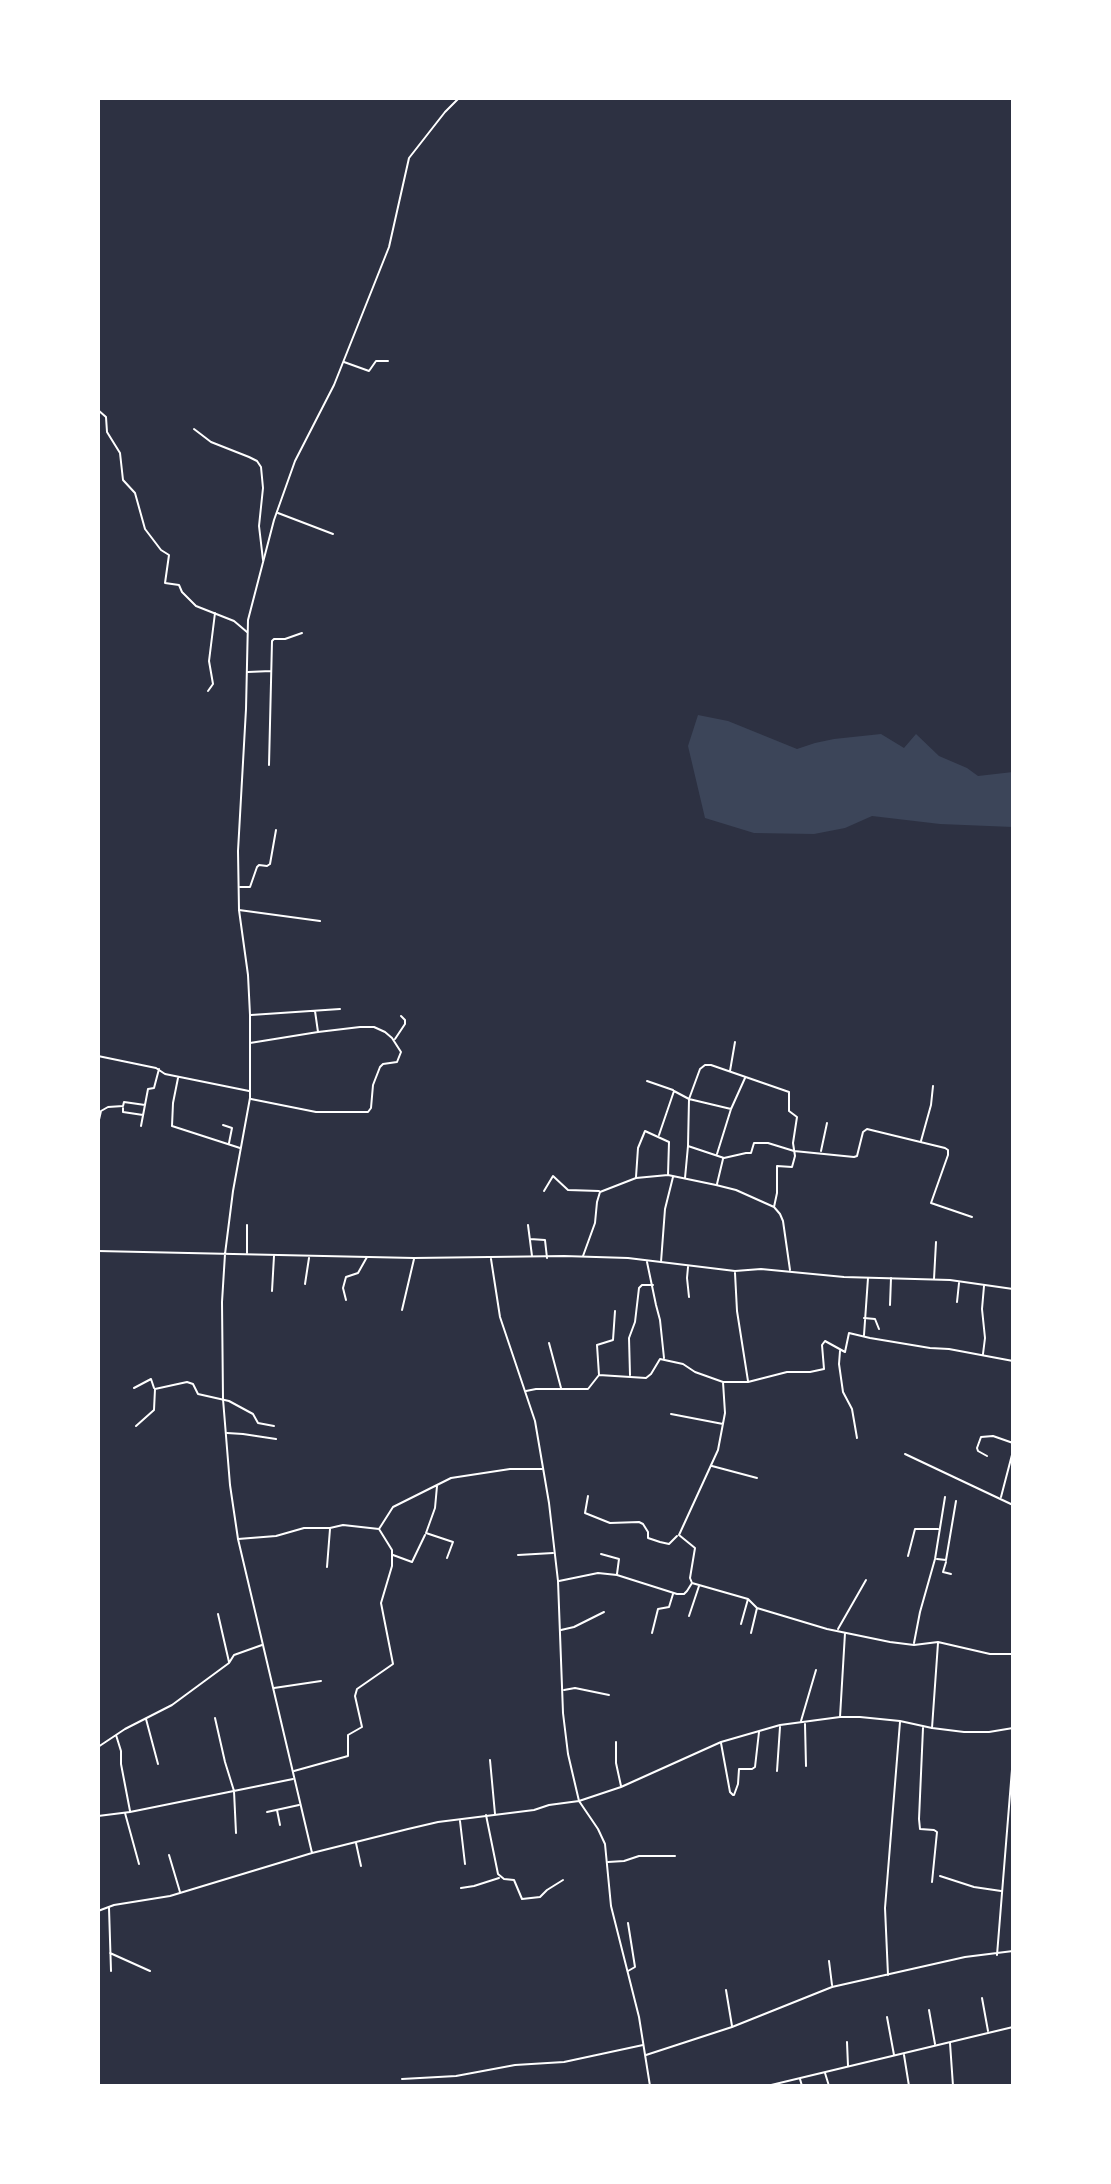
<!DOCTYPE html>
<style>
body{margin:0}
#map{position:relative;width:1111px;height:2184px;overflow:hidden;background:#2d3142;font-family:"Space Grotesk",sans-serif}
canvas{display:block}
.frame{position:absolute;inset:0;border:100px solid #fff;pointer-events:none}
</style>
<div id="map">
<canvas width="1111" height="2184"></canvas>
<div class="frame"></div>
</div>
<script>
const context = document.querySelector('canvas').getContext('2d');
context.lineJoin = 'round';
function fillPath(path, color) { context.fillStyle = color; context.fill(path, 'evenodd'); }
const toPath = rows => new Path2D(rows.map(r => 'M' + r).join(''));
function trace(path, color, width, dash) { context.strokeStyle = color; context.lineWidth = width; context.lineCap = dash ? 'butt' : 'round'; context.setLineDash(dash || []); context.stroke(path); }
const green = toPath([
 [698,715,728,721,797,749,815,743,834,739,881,734,904,748,916,734,939,756,967,768,978,776,1013,772,1013,827,940,824,872,816,845,828,814,834,754,833,705,818,688,746]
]);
const minor = toPath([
 [344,362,369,371,376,361,388,361],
 [98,410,106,417,107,432,120,453,123,480,135,493,145,529,161,550,169,555,165,583,179,585,182,592,196,606,234,621,247,632],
 [194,429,211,442,249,457,257,461,261,467,263,488,259,526,263,560],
 [278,513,333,534],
 [248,672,271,671],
 [208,691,213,684,209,661,215,613],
 [269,765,272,641,274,639,285,639,302,633],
 [240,887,250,887,257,867,259,865,267,866,270,864,276,830],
 [239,910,320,921],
 [315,1011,318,1032],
 [251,1015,340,1009],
 [395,1039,405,1024,405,1020,401,1016],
 [250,1043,318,1032,360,1027,374,1027,385,1032,392,1038,401,1052,397,1062,383,1064,380,1067,373,1085,371,1108,368,1112,316,1112,251,1099],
 [98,1056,156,1068,165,1074,249,1091],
 [730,1071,735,1042],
 [178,1078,173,1103,172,1126,240,1148],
 [647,1081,673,1090],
 [123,1108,123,1112,143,1115],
 [98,1124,101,1111,108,1107,123,1106,124,1102,145,1105],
 [223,1125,232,1128,229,1143],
 [141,1126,148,1089,154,1088,159,1069],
 [659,1135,674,1091,689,1099,731,1109],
 [921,1141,931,1105,933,1086],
 [688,1146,724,1158,746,1153,751,1153,754,1143,768,1143,794,1151,854,1157,857,1156,863,1132,867,1129,945,1148,948,1150,948,1155,931,1203,972,1217],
 [821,1151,827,1123],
 [717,1154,731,1109,745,1078],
 [636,1177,638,1148,645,1131,669,1142,668,1175],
 [685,1178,688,1146,689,1099,700,1069,705,1065,711,1065,789,1092,789,1111,797,1117,793,1143,795,1156,792,1167,777,1166,777,1193,774,1207],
 [717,1184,723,1159],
 [544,1191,553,1176,568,1190,599,1191],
 [528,1225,532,1256],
 [530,1239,545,1240,547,1258],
 [247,1253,247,1225],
 [583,1256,595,1223,597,1202,600,1192,636,1178,668,1175,716,1185,736,1190,774,1207,780,1214,783,1221,790,1270],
 [647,1262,656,1305,660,1320,664,1358],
 [661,1262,665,1209,673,1177],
 [688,1267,687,1278,689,1297],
 [735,1273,737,1311,748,1381],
 [934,1279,936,1242],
 [305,1284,309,1258],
 [272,1291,274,1256],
 [346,1300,343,1288,346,1277,358,1273,367,1257],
 [957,1302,959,1283],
 [890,1305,891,1278],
 [402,1310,414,1259],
 [864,1318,875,1319,879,1329],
 [864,1335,868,1278],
 [549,1343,561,1388],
 [840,1351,839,1364,843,1392,852,1409,857,1438],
 [983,1354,985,1338,982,1309,984,1286],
 [599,1375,597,1345,613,1340,615,1311],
 [630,1375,629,1338,635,1322,639,1288,642,1285,653,1285],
 [134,1388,151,1379,154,1388],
 [526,1391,536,1389,588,1389,599,1375,646,1378,651,1374,660,1359,683,1364,695,1372,723,1382,748,1382,787,1372,810,1372,824,1369,822,1345,825,1341,845,1352,849,1333,870,1338,930,1348,949,1349,1013,1361],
 [671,1414,723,1424],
 [136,1426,154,1410,155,1389,187,1382,193,1384,198,1394,229,1401,253,1414,258,1423,274,1426],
 [227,1433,243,1434,276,1439],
 [905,1454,1013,1505],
 [987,1456,978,1451,977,1448,981,1437,993,1436,1013,1443],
 [712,1466,757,1478],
 [437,1486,435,1508,426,1533,453,1542,447,1558],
 [588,1496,585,1513,610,1523,639,1522,643,1524,648,1532,648,1538,660,1542,669,1544,677,1536],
 [1001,1497,1013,1451],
 [238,1539,276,1536,304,1528,330,1528,343,1525,379,1529,393,1507,451,1478,510,1469,542,1469],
 [601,1554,619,1559,617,1574],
 [393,1555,412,1562,425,1535],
 [518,1555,553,1553],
 [908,1556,915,1529,938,1529],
 [937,1559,946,1560,956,1501],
 [946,1562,943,1572,951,1574],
 [327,1567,330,1529],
 [559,1581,598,1573,617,1575,677,1594,684,1594,687,1591,692,1583,690,1578,695,1548,679,1535,718,1450,725,1413,723,1382],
 [692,1583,748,1599,757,1608,827,1629,890,1642,914,1645,938,1642,990,1654,1013,1654],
 [218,1614,229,1662],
 [689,1616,699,1586],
 [741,1624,748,1599],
 [838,1629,866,1580],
 [561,1630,574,1627,604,1612],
 [652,1633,658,1609,669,1607,673,1594],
 [751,1633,757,1608],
 [914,1643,920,1612,935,1559,945,1497],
 [274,1688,321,1681],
 [564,1690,575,1688,609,1695],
 [840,1717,845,1633],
 [215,1718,225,1762,234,1791,236,1833],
 [146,1719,158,1764],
 [801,1721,816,1670],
 [805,1724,806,1766],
 [923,1728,919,1819,920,1829,934,1830,937,1832,932,1882],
 [932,1728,938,1643],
 [116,1735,121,1751,121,1764,130,1811],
 [616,1742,616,1763,621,1786],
 [721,1743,730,1792,733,1795],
 [98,1747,125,1729,172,1705,229,1663,234,1655,262,1645],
 [490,1760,495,1814],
 [294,1771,348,1756,348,1735,362,1727,355,1696,357,1689,393,1664,381,1603,392,1566,392,1550,379,1529],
 [777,1771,780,1727],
 [734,1795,738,1784,739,1769,752,1769,755,1767,759,1732],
 [277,1810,280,1825],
 [267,1812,299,1805],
 [125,1813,139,1864],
 [486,1815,498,1874,504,1879,514,1880,522,1899,540,1897,547,1890,563,1880],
 [98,1816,130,1812,293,1779],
 [460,1821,465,1864],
 [356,1843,361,1866],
 [169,1855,180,1892],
 [608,1862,624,1861,639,1856,675,1856],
 [940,1876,974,1887,1001,1891],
 [461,1888,474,1886,499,1878],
 [109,1908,111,1971],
 [628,1923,635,1967,628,1971],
 [110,1953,150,1971],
 [997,1955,1013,1757],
 [829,1961,832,1985],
 [888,1975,885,1908,900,1722],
 [726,1990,732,2026],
 [982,1998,988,2031],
 [929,2010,935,2044],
 [887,2017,894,2055],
 [847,2042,848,2066],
 [950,2043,953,2086],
 [646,2055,732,2027,832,1987,965,1957,1013,1951],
 [904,2055,909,2086],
 [825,2073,829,2086],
 [402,2079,456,2076,515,2065,564,2062,643,2045],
 [800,2079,802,2086]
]);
const tertiary = toPath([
 [98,1251,414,1258,564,1256,628,1258,735,1271,761,1269,844,1277,950,1280,1013,1289],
 [491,1259,500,1317,535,1421,549,1503,558,1581,563,1713,568,1754,579,1801,598,1829,605,1844,611,1906,639,2017,650,2086],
 [312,1853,238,1539,230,1485,223,1399,222,1302,225,1254,233,1191,250,1098,250,1015,248,975,239,910,238,851,246,709,248,620,274,520,295,461,334,385,389,247,409,158,445,112,459,98],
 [98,1911,114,1905,170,1896,312,1853,408,1829,438,1822,534,1810,549,1805,579,1801,621,1787,721,1742,780,1725,840,1717,860,1717,900,1721,932,1728,964,1732,989,1732,1013,1728],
 [767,2086,1013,2027]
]);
fillPath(green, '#3c4559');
trace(minor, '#fff', 2);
trace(tertiary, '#fff', 2);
</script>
